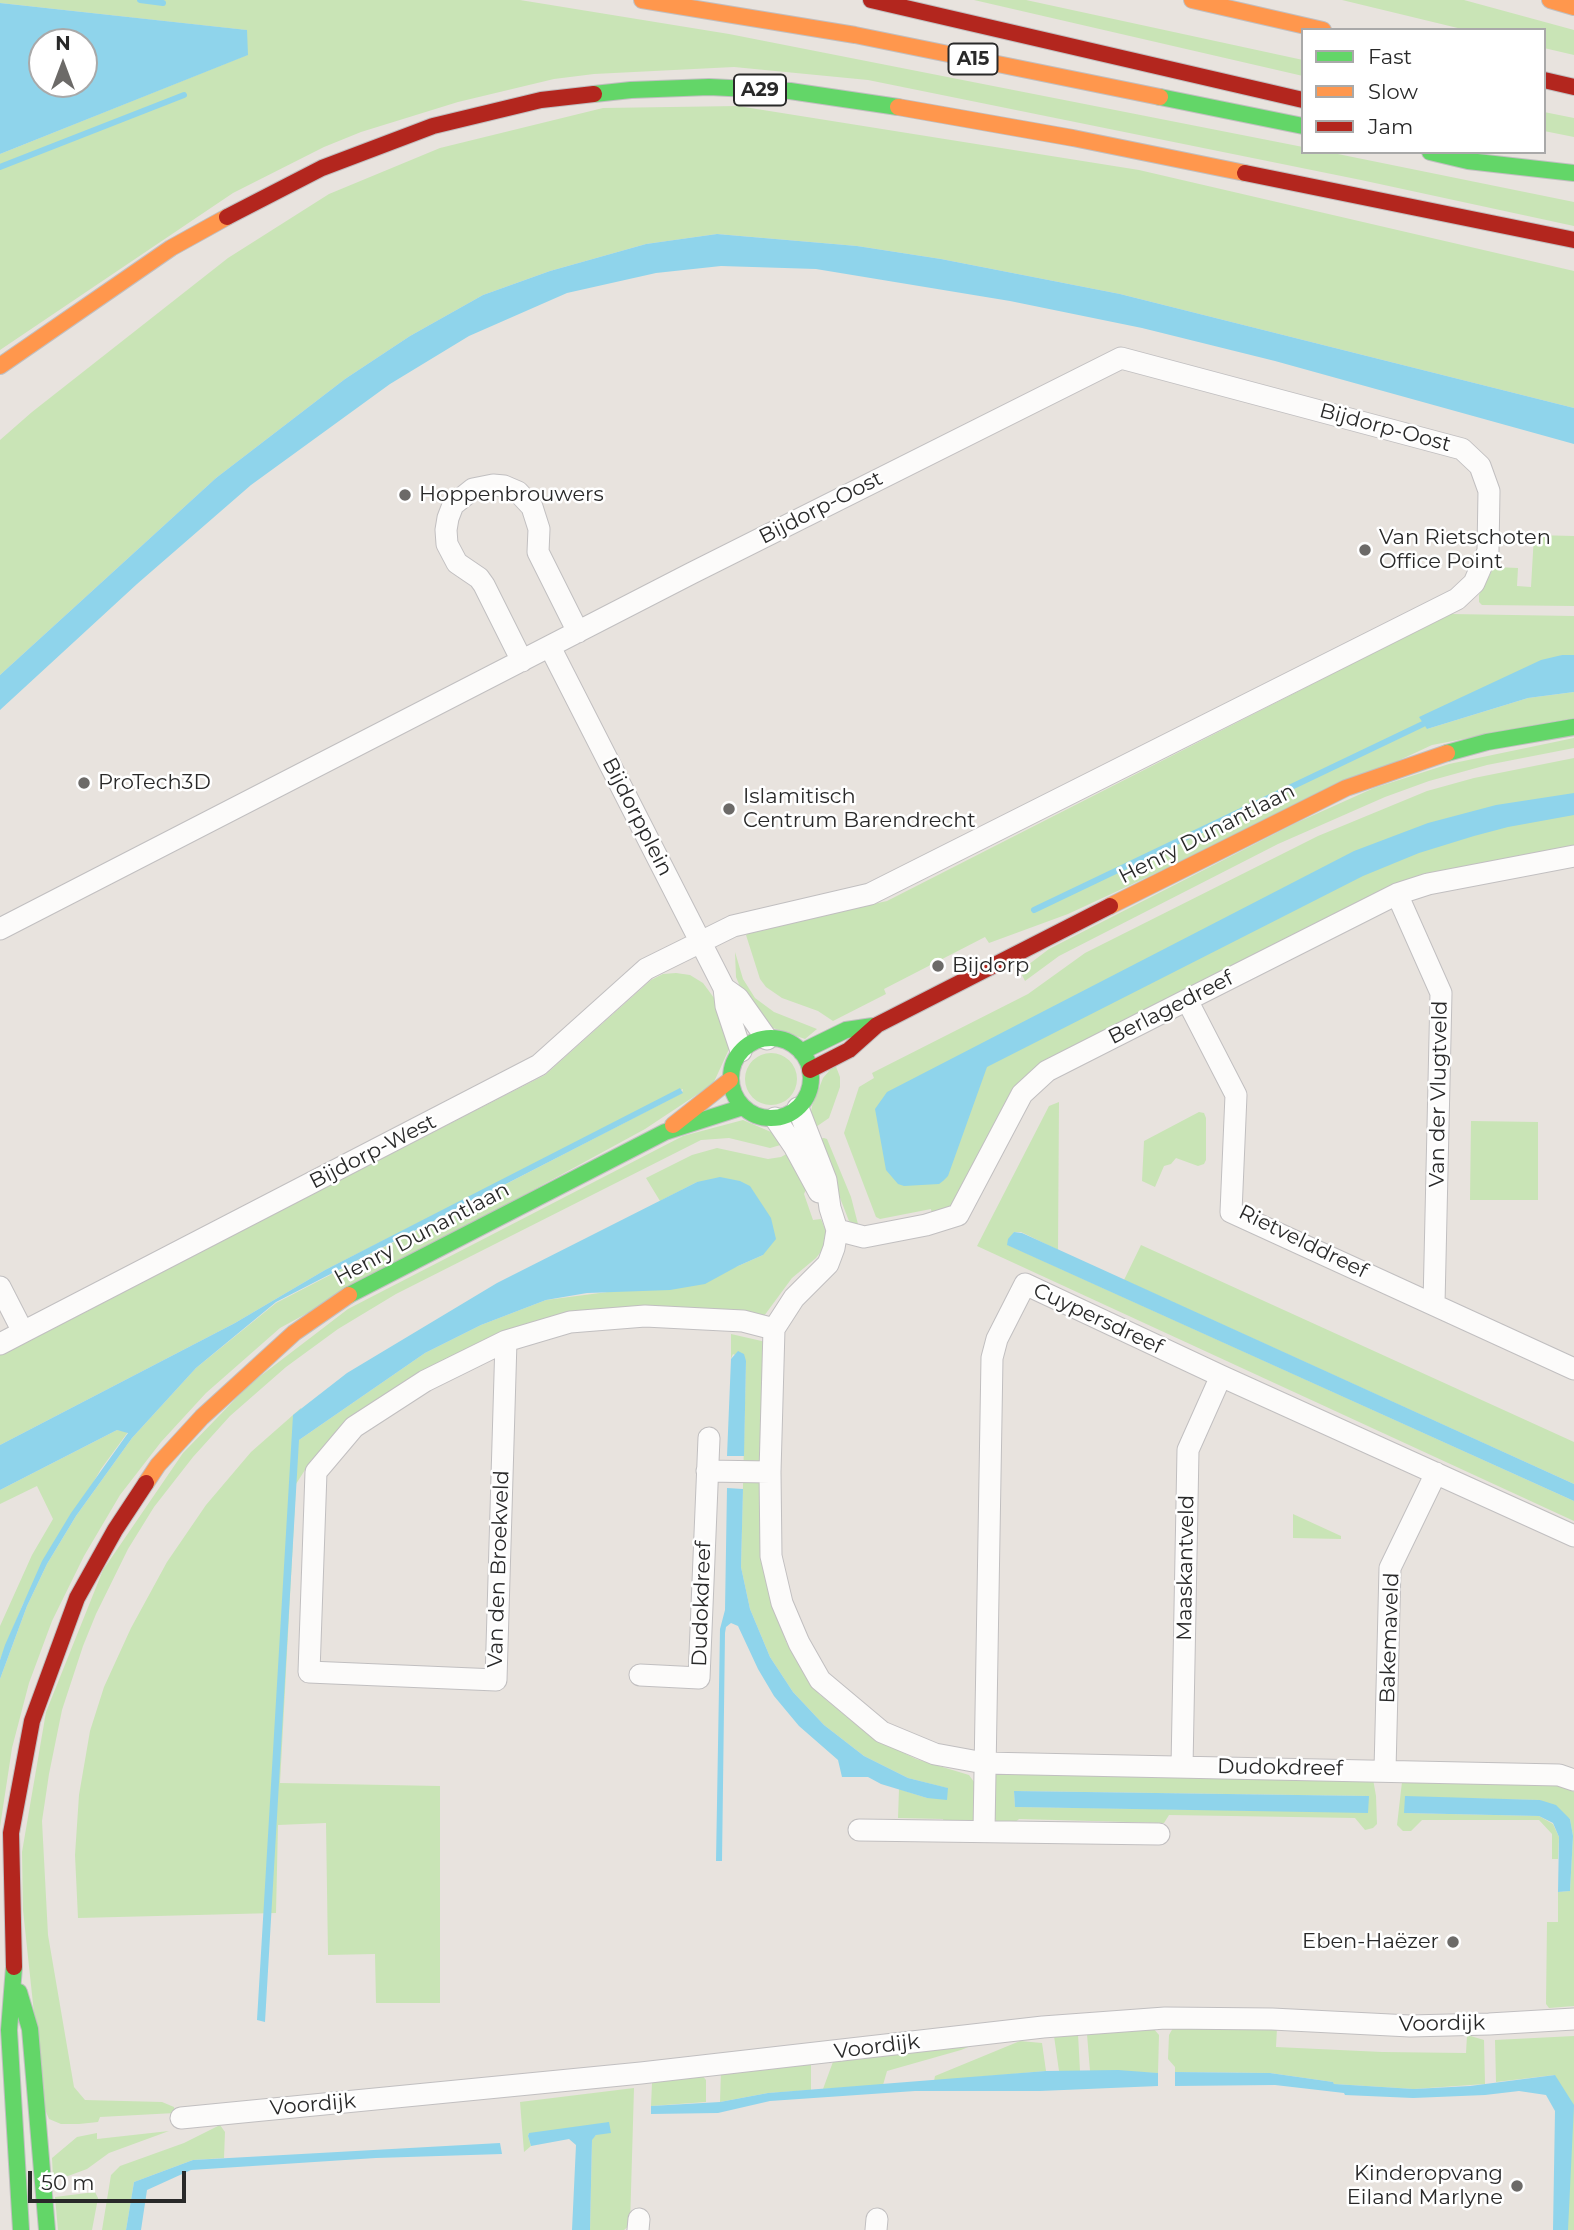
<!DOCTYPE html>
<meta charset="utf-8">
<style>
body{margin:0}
#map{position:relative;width:1574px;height:2230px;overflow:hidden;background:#e8e3de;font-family:Montserrat,sans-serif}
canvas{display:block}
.legend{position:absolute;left:1301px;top:28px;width:245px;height:126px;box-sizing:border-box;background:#fff;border:2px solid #a9a9a9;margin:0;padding:9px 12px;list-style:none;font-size:21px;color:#292929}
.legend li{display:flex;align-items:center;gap:14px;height:35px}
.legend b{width:35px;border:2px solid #a9a9a9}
.north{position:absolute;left:28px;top:28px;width:70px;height:70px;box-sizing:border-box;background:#fff;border:2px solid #a9a9a9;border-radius:50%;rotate:0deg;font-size:19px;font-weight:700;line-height:28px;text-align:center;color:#292929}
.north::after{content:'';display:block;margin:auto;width:24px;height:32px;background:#6c6a68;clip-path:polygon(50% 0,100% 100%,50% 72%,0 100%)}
.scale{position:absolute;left:28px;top:2171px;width:158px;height:32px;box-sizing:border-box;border:4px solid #292929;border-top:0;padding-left:9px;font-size:21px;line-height:24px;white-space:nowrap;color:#292929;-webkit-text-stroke:5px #fff;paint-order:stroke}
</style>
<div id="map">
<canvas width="1574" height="2230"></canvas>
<ul class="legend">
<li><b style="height:9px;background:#63d668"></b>Fast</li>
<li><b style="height:9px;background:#ff974d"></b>Slow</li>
<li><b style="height:9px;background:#b3261e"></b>Jam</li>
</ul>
<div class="north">N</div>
<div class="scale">50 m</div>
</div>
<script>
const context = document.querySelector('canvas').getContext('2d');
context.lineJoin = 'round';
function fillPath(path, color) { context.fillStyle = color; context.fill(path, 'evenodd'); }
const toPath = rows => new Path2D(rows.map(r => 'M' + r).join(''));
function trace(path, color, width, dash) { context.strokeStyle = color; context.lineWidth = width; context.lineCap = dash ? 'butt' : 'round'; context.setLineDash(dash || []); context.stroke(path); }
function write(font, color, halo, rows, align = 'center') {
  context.font = font + ' Montserrat,sans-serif'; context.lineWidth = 5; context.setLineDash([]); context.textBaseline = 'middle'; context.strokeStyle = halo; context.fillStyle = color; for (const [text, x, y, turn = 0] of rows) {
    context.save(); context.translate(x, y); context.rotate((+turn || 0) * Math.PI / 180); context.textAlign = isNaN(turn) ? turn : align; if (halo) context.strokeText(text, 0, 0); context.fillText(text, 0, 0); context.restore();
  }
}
const green = toPath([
 [0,0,520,0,729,34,1303,147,1303,152,1328,152,1574,202,1574,226,1361,180,868,80,734,67,594,74,554,79,458,102,361,132,324,147,233,193,0,350,0,154,247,55,246,30,0,3],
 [974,0,1026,0,1303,60,1303,76],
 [1342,0,1464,0,1574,30,1574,55,1544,48,1544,30,1466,30],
 [738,106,1139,170,1574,271,1574,408,1120,294,941,259,857,246,717,234,646,244,550,271,483,295,410,336,345,379,216,478,0,675,0,440,32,412,228,258,329,194,440,148,603,108],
 [1544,112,1574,118,1574,137,1544,131],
 [1534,535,1574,536,1574,606,1482,605,1479,602,1479,595,1494,567,1518,568,1517,586,1531,587],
 [1450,614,1574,616,1574,655,1562,655,1427,729,1528,698,1574,692,1574,718,1432,745,1068,914,989,943,985,937,884,989,886,994,833,1021,818,1011,782,998,766,987,760,979,746,935,755,930,887,901],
 [1574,738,1574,748,1487,765,1429,781,1385,797,1278,844,1059,956,1025,981,1020,971,1049,949,1296,823,1374,788,1449,764],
 [1574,758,1574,847,1426,877,1037,1070,956,1204,932,1216,931,1209,880,1219,876,1217,844,1133,859,1087,874,1078,872,1073,1028,994,1085,953,1318,836,1427,791,1474,778],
 [735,952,743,979,755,998,774,1012,817,1029,805,1039,770,1027,741,989,736,977],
 [676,973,690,975,703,983,717,1002,730,1047,713,1084,645,1129,280,1328,206,1393,161,1442,120,1495,84,1556,52,1621,29,1683,12,1748,0,1827,0,1679,27,1606,47,1564,76,1516,132,1438,196,1368,276,1303,682,1093,683,1089,325,1270,235,1323,0,1445,0,1353,545,1075,651,980,663,974],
 '745 1079a26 26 0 1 1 52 0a26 26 0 1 1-52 0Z',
 [835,1064,840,1077,840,1087,829,1118,813,1129,810,1117,812,1106,823,1078],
 [1059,1102,1058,1250,1021,1232,1014,1232,1008,1245,1574,1501,1574,1521,977,1246,1049,1106],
 [1199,1112,1204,1113,1206,1118,1206,1160,1204,1164,1198,1166,1176,1158,1171,1164,1164,1166,1155,1187,1142,1181,1144,1141],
 [743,1120,771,1132,784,1144,770,1148,729,1138,701,1140,396,1294,338,1329,286,1367,230,1416,193,1457,154,1507,128,1549,96,1614,83,1646,62,1710,49,1774,42,1821,48,1935,74,2087,85,2100,162,2102,174,2107,175,2113,100,2117,98,2122,79,2124,61,2124,49,2119,44,2107,23,1910,22,1852,46,1712,103,1570,183,1453,250,1384,348,1309,683,1136],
 [1471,1121,1538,1122,1538,1200,1470,1200],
 [824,1138,827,1139,851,1197,859,1228,849,1221,817,1139],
 [717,1148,768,1159,781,1157,790,1152,807,1187,804,1194,813,1220,821,1219,825,1229,827,1244,816,1258,792,1278,764,1316,659,1309,586,1310,521,1330,372,1409,312,1459,296,1484,280,1783,440,1786,440,2003,376,2003,375,1954,328,1955,326,1823,278,1825,276,1913,78,1918,75,1855,79,1795,90,1731,104,1687,131,1628,167,1562,206,1505,251,1452,301,1408,299,1440,425,1353,481,1325,546,1300,623,1290,738,1266,763,1255,697,1182,660,1201,646,1178,692,1155],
 [1141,1245,1574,1442,1574,1484,1124,1280],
 [731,1334,766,1342,760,1546,770,1597,787,1644,819,1694,870,1736,916,1759,969,1775,977,1786,978,1813,972,1824,945,1827,943,1819,898,1818,899,1789,927,1798,947,1788,908,1778,864,1756,824,1725,793,1692,770,1657,750,1609,741,1567,746,1361,733,1354,731,1359],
 [117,1430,128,1432,101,1469,23,1604,0,1660,0,1626,32,1555,53,1519,37,1486,0,1504,0,1490],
 [1293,1514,1341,1536,1341,1539,1293,1538],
 [996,1773,1373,1779,1376,1796,1377,1824,1373,1828,1365,1830,1355,1818,1169,1815,1164,1823,1019,1819,1011,1826,1003,1826,996,1821,993,1814,992,1786],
 [1014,1791,1368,1796,1368,1812,1015,1807],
 [1402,1782,1562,1786,1574,1792,1574,2006,1549,2008,1546,2004,1547,1922,1558,1922,1558,1892,1570,1891,1573,1836,1570,1819,1540,1800,1405,1797,1405,1813,1539,1816,1553,1824,1559,1837,1558,1859,1552,1859,1552,1834,1539,1820,1422,1820,1411,1831,1403,1831,1397,1825],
 [1173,2028,1277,2028,1276,2047,1382,2052,1466,2053,1467,2035,1484,2040,1485,2084,1414,2089,1334,2084,1333,2082,1270,2073,1175,2072,1175,2067,1168,2059,1169,2035],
 [1154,2029,1159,2035,1158,2073,1090,2071,1087,2034],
 [1078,2034,1080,2071,1059,2071,1054,2036],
 [1574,2036,1574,2230,1568,2230,1555,2075,1496,2082,1495,2040],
 [1020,2041,1042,2043,1046,2071,934,2081,935,2076],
 [973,2045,961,2050,887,2071,883,2085,823,2089,834,2059],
 [811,2062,811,2090,768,2093,720,2102,721,2071],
 [700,2073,706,2080,706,2102,651,2106,652,2083,663,2078],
 [634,2088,630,2225,624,2230,590,2230,592,2139,596,2135,529,2133,528,2136,531,2146,524,2152,520,2102],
 [220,2125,225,2132,224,2158,193,2160,134,2182,126,2230,102,2230,111,2175,120,2166,184,2143],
 [169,2131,109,2153,87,2169,68,2176,53,2177,52,2158,77,2137,97,2133,97,2139],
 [95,2192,98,2198,92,2230,58,2230,55,2197]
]);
const water = toPath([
 [0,3,247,30,248,55,0,154],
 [42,42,84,42,84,84,42,84],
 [717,234,857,246,941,259,1120,294,1574,408,1574,444,1275,361,1142,328,1010,301,816,269,721,266,656,273,567,293,469,336,390,384,251,485,137,584,0,710,0,675,216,478,345,379,410,336,483,295,550,271,646,244],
 [1562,655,1574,655,1574,692,1528,698,1427,729,1419,717,1541,660],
 [1574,793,1574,815,1508,827,1474,836,1419,853,1363,876,987,1067,948,1176,943,1181,939,1184,904,1186,898,1184,886,1170,875,1109,887,1092,1354,851,1428,823,1496,805],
 [680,1088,683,1093,276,1302,196,1368,132,1438,76,1516,47,1564,27,1606,0,1679,0,1660,5,1645,42,1561,71,1513,128,1433,117,1430,0,1490,0,1445,235,1323,325,1270],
 [720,1177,740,1181,750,1186,771,1218,776,1239,763,1255,738,1266,705,1284,670,1290,587,1293,546,1300,481,1325,425,1353,299,1440,265,2022,257,2020,293,1415,347,1373,497,1283,697,1182],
 [1014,1232,1022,1233,1574,1484,1574,1501,1007,1245,1008,1239],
 [738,1351,744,1354,746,1361,744,1456,727,1456,731,1359],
 [727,1488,743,1489,741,1567,750,1609,770,1657,793,1692,824,1725,864,1756,908,1778,948,1788,947,1800,927,1798,881,1784,868,1777,842,1777,838,1760,799,1726,774,1696,758,1669,738,1626,731,1623,726,1627,725,1633,722,1861,716,1861,720,1629,725,1610],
 [1014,1791,1369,1796,1368,1813,1015,1807],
 [1405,1796,1540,1800,1556,1805,1570,1819,1573,1836,1570,1891,1558,1892,1559,1837,1553,1823,1539,1816,1404,1813],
 [1118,2070,1158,2073,1158,2086,1040,2091,915,2091,770,2101,718,2113,651,2114,651,2106,720,2102,768,2093,1046,2071],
 [1175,2072,1270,2073,1333,2082,1334,2084,1414,2089,1470,2086,1555,2075,1574,2105,1568,2230,1553,2230,1555,2111,1546,2095,1519,2091,1485,2095,1413,2098,1345,2095,1344,2093,1275,2085,1175,2086],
 [609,2122,611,2133,596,2135,592,2140,590,2230,572,2230,576,2145,569,2139,531,2146,528,2136,529,2133],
 [500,2143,502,2154,376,2158,191,2170,147,2190,141,2230,126,2230,134,2182,193,2160]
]);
const stream = toPath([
 [140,0,163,3],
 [0,167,184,95],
 [1034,910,1423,724]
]);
const street = toPath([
 [550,647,724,988,726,1006,741,1051],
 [522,661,484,585,479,578,457,563,447,544,446,530,448,518,453,505,473,489,493,485,504,486,518,492,532,507,539,529,538,552,578,632],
 [1397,894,1441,993,1434,1304],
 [0,929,692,573,1121,358,1462,449,1480,466,1489,491,1488,551,1474,583,1457,599,870,894,733,926,646,969,539,1065,23,1332,0,1287],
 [724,988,738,998,767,1039],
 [1187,1000,1236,1095,1231,1212,1574,1369],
 [798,1108,826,1180,830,1208,837,1230,834,1248,828,1264,794,1298,774,1329,770,1472,771,1556,782,1603,799,1643,820,1680,882,1732,935,1754,984,1763,1559,1775,1574,1780],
 [775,1118,794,1146,819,1192],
 [837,1230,864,1237,926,1225,958,1215,1022,1094,1047,1071,1187,1000,1397,894,1428,884,1574,856],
 [506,1341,496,1680,309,1672,316,1472,354,1427,425,1381,506,1341,570,1322,645,1316,743,1321,774,1329],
 [0,1344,23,1332],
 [707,1471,770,1472],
 [640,1675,699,1678,709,1438],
 [1182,1767,1188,1450,1221,1376],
 [1385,1770,1390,1568,1436,1473],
 [859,1830,1159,1834],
 [984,1831,992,1358,997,1339,1025,1284,1221,1376,1574,1536],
 [181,2118,641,2073,1043,2027,1165,2018,1272,2019,1410,2026,1489,2024,1574,2019],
 [638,2230,639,2219],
 [876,2230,877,2219]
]);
const fast = toPath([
 [594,94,631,90,709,87,790,91,898,107],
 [1160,97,1303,126],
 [1430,152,1468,161,1574,173],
 [1447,753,1487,742,1574,727],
 '731 1078a40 40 0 1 1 80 0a40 40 0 1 1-80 0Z',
 [801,1052,846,1030,873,1026],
 [349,1295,665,1132,743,1107],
 [14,1967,9,2030,21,2230],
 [19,1992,30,2029,47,2230]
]);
const slow = toPath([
 [642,0,855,35,1160,97],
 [1192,0,1323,30],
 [1550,0,1574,7],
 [898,107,1073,138,1245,173],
 [0,366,171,248,227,217],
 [1110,906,1346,788,1447,753],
 [673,1125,730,1080],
 [146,1483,158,1465,202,1417,294,1333,349,1295]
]);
const jam = toPath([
 [871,0,1303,100],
 [1544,80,1574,87],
 [1245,173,1574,240],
 [227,217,322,168,433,126,541,100,594,94],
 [810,1070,849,1050,877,1025,1110,906],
 [14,1967,11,1833,32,1721,77,1598,115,1530,146,1483]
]);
const markers = [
 [405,495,7,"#6c6a68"],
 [1365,550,7,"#6c6a68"],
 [84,783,7,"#6c6a68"],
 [729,809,7,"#6c6a68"],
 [938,966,7,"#6c6a68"],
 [1453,1942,7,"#6c6a68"],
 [1517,2186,7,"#6c6a68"]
];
const shields = [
 [973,59,49],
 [760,90,52]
];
const shieldNames = [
 ["A15",973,59],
 ["A29",760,90]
];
const streetNames = [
 ["Bijdorp-Oost",1385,428,15],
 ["Bijdorp-Oost",821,508,-27],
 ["Bijdorpplein",637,817,63],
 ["Henry Dunantlaan",1207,834,-27],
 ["Berlagedreef",1171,1008,-27],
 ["Van der Vlugtveld",1439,1094,-89],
 ["Bijdorp-West",373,1152,-27],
 ["Henry Dunantlaan",422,1234,-28],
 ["Rietvelddreef",1303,1242,26],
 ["Cuypersdreef",1098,1319,25],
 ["Maaskantveld",1186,1568,-89],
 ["Van den Broekveld",499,1569,-88],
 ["Dudokdreef",702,1604,-88],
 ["Bakemaveld",1390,1638,-88],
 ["Dudokdreef",1280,1768,1],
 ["Voordijk",1442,2024,-1],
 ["Voordijk",877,2047,-7],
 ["Voordijk",313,2105,-5]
];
const poiNames = [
 ["Hoppenbrouwers",419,495],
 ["Van Rietschoten",1379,538],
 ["Office Point",1379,562],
 ["ProTech3D",98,783],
 ["Islamitisch",743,797],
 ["Centrum Barendrecht",743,821],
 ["Bijdorp",952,966],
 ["Eben-Haëzer",1439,1942,"right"],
 ["Kinderopvang",1503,2174,"right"],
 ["Eiland Marlyne",1503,2198,"right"]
];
fillPath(green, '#c9e4b6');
fillPath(water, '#8fd4eb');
trace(stream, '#8fd4eb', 6);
trace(street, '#c1bfc0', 23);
trace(fast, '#c1bfc0', 18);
trace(slow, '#c1bfc0', 18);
trace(jam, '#c1bfc0', 18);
trace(street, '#fcfbfa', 21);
trace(fast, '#63d668', 16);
trace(slow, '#ff974d', 16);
trace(jam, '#b3261e', 16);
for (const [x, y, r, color] of markers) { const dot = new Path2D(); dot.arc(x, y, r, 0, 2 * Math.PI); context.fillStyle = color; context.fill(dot); trace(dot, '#fff', 2.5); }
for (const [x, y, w] of shields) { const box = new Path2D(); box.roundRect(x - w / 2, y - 15.5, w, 31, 5); context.fillStyle = '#fff'; context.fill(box); trace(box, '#292929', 2); }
write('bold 19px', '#292929', null, shieldNames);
write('21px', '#292929', '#fff', streetNames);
write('21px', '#292929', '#fff', poiNames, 'left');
</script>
